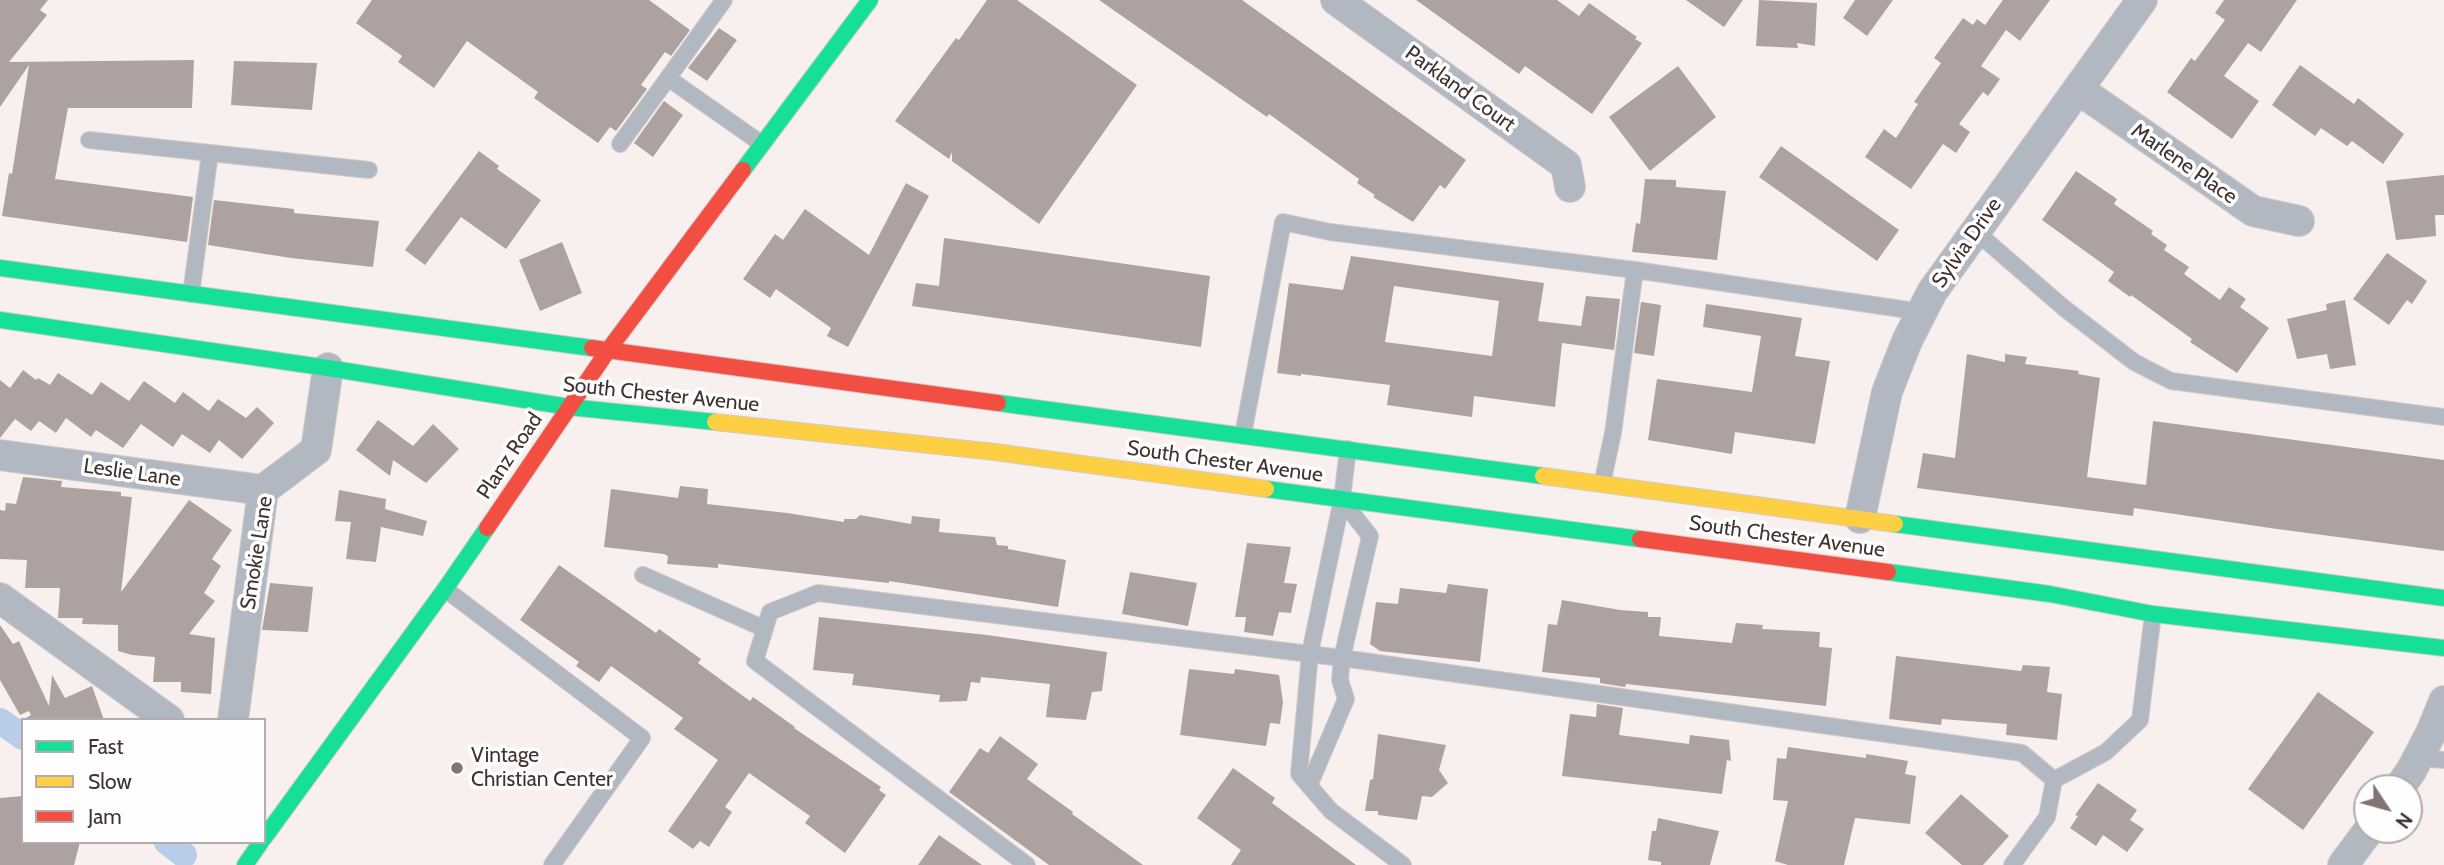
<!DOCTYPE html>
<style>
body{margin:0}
#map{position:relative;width:2444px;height:865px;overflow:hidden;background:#f8f0ef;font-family:Cabin,sans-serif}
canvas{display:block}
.legend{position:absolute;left:21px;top:718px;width:245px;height:126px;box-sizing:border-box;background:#fefefe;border:2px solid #b2acac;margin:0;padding:9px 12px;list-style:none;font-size:21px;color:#413230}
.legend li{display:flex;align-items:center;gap:14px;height:35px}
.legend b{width:35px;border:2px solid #b2acac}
.north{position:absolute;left:2353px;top:774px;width:70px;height:70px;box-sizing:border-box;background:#fefefe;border:2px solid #b2acac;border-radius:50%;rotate:126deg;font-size:19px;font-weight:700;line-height:28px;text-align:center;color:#413230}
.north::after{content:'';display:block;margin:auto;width:24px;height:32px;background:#817473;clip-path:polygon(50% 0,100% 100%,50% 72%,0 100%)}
</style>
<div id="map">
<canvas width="2444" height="865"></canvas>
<ul class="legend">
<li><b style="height:9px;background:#16e098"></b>Fast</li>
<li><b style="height:9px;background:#ffcf43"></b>Slow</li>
<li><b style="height:9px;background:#f24e42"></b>Jam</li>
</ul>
<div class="north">N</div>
</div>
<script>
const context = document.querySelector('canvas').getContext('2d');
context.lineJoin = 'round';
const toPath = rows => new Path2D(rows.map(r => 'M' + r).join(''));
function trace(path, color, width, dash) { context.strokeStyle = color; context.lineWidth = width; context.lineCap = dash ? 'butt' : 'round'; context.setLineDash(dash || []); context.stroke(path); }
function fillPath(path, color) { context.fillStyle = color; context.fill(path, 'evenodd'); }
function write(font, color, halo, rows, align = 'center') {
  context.font = font + ' Cabin,sans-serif'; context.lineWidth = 7; context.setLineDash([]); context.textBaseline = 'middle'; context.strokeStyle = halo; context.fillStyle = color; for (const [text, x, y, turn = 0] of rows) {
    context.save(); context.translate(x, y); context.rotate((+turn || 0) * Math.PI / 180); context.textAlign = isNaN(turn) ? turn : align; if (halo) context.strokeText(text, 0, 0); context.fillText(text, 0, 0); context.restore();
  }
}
const canal = toPath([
 [0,721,23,737],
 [167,842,184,855]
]);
const building = toPath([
 [0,0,48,0,40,10,47,15,9,62,194,60,192,108,68,108,55,179,193,197,187,242,2,216,9,173,12,174,29,65,0,107],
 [372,0,649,0,690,30,671,56,665,52,641,85,647,89,616,131,610,127,598,143,534,98,538,92,467,41,434,88,398,62,402,56,356,23],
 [987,0,1017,0,1137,85,1039,224,952,161,952,152,949,159,895,121,956,38,959,40],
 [1099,0,1242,0,1466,160,1445,189,1440,185,1413,222,1373,197,1375,195,1357,183,1359,179,1269,114,1267,117],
 [1416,0,1557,0,1579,16,1589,3,1637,37,1635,39,1642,43,1592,114,1525,66,1519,74],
 [1686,0,1743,0,1724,27],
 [1759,0,1817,3,1815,46,1797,43,1798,48,1756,46],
 [1855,0,1893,0,1867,36,1843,18],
 [2003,0,2050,0,2020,41,2006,30,1981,66,2000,79,1988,96,1983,92,1959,124,1970,132,1956,153,1943,144,1911,189,1865,157,1884,129,1896,138,1918,104,1914,102,1941,63,1934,58,1963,18,1973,25,1977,19,1985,25],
 [2224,0,2297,0,2261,52,2248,43,2224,76,2259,101,2232,139,2167,92,2191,58,2195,61,2225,20,2215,13],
 [719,28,737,40,707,81,688,68],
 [234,61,317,63,312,110,231,105],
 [2300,65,2354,104,2358,98,2404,134,2383,164,2352,141,2347,146,2321,128,2315,136,2272,105],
 [1678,66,1716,117,1650,171,1609,117],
 [664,101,683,115,653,157,634,143],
 [1781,146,1899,230,1877,261,1759,177],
 [479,151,499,166,497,169,541,200,506,249,461,217,425,265,405,250],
 [2076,171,2117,199,2114,204,2153,231,2151,234,2167,245,2164,250,2189,267,2184,274,2220,300,2229,287,2246,299,2240,307,2269,328,2237,373,2190,342,2192,339,2131,295,2130,297,2108,281,2114,272,2042,220],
 [2444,175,2444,215,2435,215,2436,236,2396,240,2386,181],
 [1645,179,1676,180,1676,187,1726,191,1717,260,1632,252,1636,223,1640,224],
 [906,183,929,196,848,347,827,336,831,328,776,289,770,298,743,279,775,234,783,240,805,209,869,255],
 [214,200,294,209,294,213,379,221,373,267,291,258,208,245],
 [944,238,1210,276,1201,347,912,306,916,283,939,286],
 [562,242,582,293,540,311,519,260],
 [2387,253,2427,281,2412,304,2407,300,2389,325,2353,299],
 [1351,256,1544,283,1538,321,1581,326,1586,296,1620,299,1614,350,1562,343,1555,407,1474,396,1472,417,1387,405,1390,385,1301,374,1301,376,1277,373,1289,283,1343,290],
 [1394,286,1499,301,1492,356,1385,342],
 [2345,300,2356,365,2330,369,2327,354,2297,359,2287,319,2327,310,2326,304],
 [1641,302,1661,305,1654,356,1634,353],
 [1706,304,1802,318,1795,356,1830,361,1815,444,1735,432,1732,454,1648,440,1657,379,1752,392,1761,336,1703,327],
 [1967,354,2005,362,2005,354,2027,357,2025,364,2079,371,2078,374,2100,378,2087,477,2146,485,2153,421,2444,460,2444,551,2277,529,2134,508,2133,516,1917,488,1923,453,1955,458],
 [23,370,36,380,38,378,50,385,58,373,92,395,101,382,129,401,144,381,175,403,183,392,209,411,218,399,246,418,257,407,274,423,242,459,219,440,210,453,182,434,173,447,141,424,123,448,96,430,91,437,66,418,56,433,39,421,31,431,15,419,0,438,0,380,10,388],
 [378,420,413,446,433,424,459,449,426,483,393,460,390,476,356,450],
 [23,477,62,481,61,487,121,492,121,496,132,497,121,592,189,500,232,530,212,559,221,566,204,593,215,601,189,634,215,638,211,694,181,692,181,682,153,682,155,657,132,655,118,651,118,625,82,624,83,618,58,618,60,588,25,588,27,560,0,559,0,510,5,511,6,503,16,504],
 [680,486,708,489,707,504,787,513,844,522,844,519,856,519,860,515,911,524,912,516,940,519,939,532,995,537,997,545,1008,546,1008,549,1066,560,1058,607,889,581,889,583,718,564,718,568,667,564,668,556,664,554,604,547,611,489,678,498],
 [339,490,386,499,385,509,427,521,423,536,381,527,376,562,346,559,351,522,335,521],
 [1247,543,1291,547,1284,583,1297,584,1291,613,1279,612,1273,636,1244,632,1246,617,1235,617],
 [559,565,656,633,659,629,701,659,698,663,750,701,753,697,795,727,794,728,881,787,879,790,886,795,845,853,805,823,810,816,749,773,725,807,732,812,709,847,700,841,693,849,668,831,718,760,674,729,683,718,611,666,599,682,576,666,579,662,520,620],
 [1130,572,1197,583,1188,626,1122,614],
 [270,583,313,587,308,632,262,630],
 [1448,584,1488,589,1480,662,1380,651,1370,644,1376,602,1398,604,1400,588,1446,593],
 [1562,600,1620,610,1648,612,1648,617,1661,617,1659,636,1732,643,1736,623,1763,625,1762,629,1820,632,1819,647,1832,648,1826,706,1626,684,1625,687,1600,683,1600,678,1542,672,1548,624,1557,625],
 [819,617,987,635,1107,652,1102,691,1092,692,1086,720,1046,717,1050,684,981,677,980,683,971,682,967,701,939,702,940,695,852,685,854,674,813,670],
 [0,625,13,644,19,641,49,706,52,675,65,698,92,686,104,720,22,720,31,715,29,711,20,715,0,680],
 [1896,656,2021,671,2023,665,2050,667,2047,692,2062,694,2057,740,2006,735,2007,724,1942,719,1941,725,1889,719],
 [1189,669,1234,674,1235,669,1279,675,1283,702,1280,724,1270,723,1266,746,1180,735],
 [2318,692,2374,732,2303,830,2248,789],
 [1597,704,1623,708,1619,735,1689,744,1690,735,1729,740,1731,761,1727,760,1722,794,1562,776,1570,714,1596,717],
 [1378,734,1446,745,1439,770,1448,783,1432,797,1422,796,1417,820,1378,815,1378,811,1365,811,1370,780,1373,779],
 [1000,736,1038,764,1027,779,1073,812,1072,814,1143,865,1049,865,949,792,980,748,988,753],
 [1788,747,1866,758,1866,754,1908,761,1905,774,1916,776,1910,824,1855,818,1844,865,1788,865,1775,861,1788,801,1773,800,1777,758,1786,759],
 [1233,768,1275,798,1272,803,1356,865,1231,865,1241,850,1197,818],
 [2098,783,2137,810,2130,820,2144,829,2127,852,2103,835,2096,846,2070,828,2078,816,2075,815],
 [1961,794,2009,836,1983,865,1962,865,1925,833],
 [23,796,23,842,80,842,74,865,0,865,0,798],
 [1658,818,1719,831,1710,865,1661,865,1661,862,1648,860,1652,831,1656,831],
 [939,835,982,865,918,865]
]);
const lane = toPath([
 [668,78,724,0],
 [89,140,369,170],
 [620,144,668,78,762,144],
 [1975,231,2064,308,2134,362,2171,381,2444,417],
 [1635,270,1922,312],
 [191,294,210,153],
 [1243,435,1283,222,1330,232,1635,270,1613,433,1602,484],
 [1348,449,1342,499,1310,653,1299,774,1331,811,1403,865],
 [643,575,765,629],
 [445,589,642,738,552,865],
 [2418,758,2444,760],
 [2054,780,2106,752,2140,720,2153,614],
 [1309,786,1346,699,1340,680,1342,658,1370,536,1345,504],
 [1027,865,755,661,770,612,818,593,1342,658,2022,753,2054,780,2047,817,2012,865]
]);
const street = toPath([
 [1336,0,1566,165,1570,187],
 [2078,89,2253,211,2299,221],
 [0,455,263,490],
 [1860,518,1887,392,1907,341,1932,292,2142,0],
 [0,598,169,720],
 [233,720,263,490,316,450,328,368],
 [2399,788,2411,771,2431,733,2444,701],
 [2343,865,2369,830]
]);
const fast = toPath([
 [743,170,870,0],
 [0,268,592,348],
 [0,320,328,368,569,407,715,422],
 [998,403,1543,476],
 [1266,489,1640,539],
 [1895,524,2444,598],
 [1888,572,2050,594,2153,614,2444,648],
 [264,838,445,589,487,528],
 [245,865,261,842]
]);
const slow = toPath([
 [715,422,995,452,1266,489],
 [1543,476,1895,524]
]);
const jam = toPath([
 [592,348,998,403],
 [487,528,609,349,743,170],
 [1640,539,1888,572]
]);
const markers = [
 [457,768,7,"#817473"]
];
const streetNames = [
 ["Parkland Court",1460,89,36],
 ["Marlene Place",2184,164,35],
 ["Sylvia Drive",1967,243,-55],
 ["South Chester Avenue",661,395,6],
 ["Planz Road",510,456,-56],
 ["South Chester Avenue",1225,462,8],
 ["Leslie Lane",132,473,8],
 ["South Chester Avenue",1787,537,8],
 ["Smokie Lane",257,553,-81]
];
const poiNames = [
 ["Vintage",471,756],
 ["Christian Center",471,780]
];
trace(canal, '#b8cde7', 26);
fillPath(building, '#aea2a0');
trace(lane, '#d3cbca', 18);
trace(street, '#d3cbca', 32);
trace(fast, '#d3cbca', 18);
trace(slow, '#d3cbca', 18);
trace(jam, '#d3cbca', 18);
trace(lane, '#b1b8c1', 16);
trace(street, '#b1b8c1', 30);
trace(fast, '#16e098', 16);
trace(slow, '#ffcf43', 16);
trace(jam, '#f24e42', 16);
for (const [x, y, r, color] of markers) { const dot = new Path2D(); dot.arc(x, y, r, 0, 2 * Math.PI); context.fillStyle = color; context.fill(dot); trace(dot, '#fefefe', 2.5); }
write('21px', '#413230', '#fefefe', streetNames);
write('21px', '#413230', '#fefefe', poiNames, 'left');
</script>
